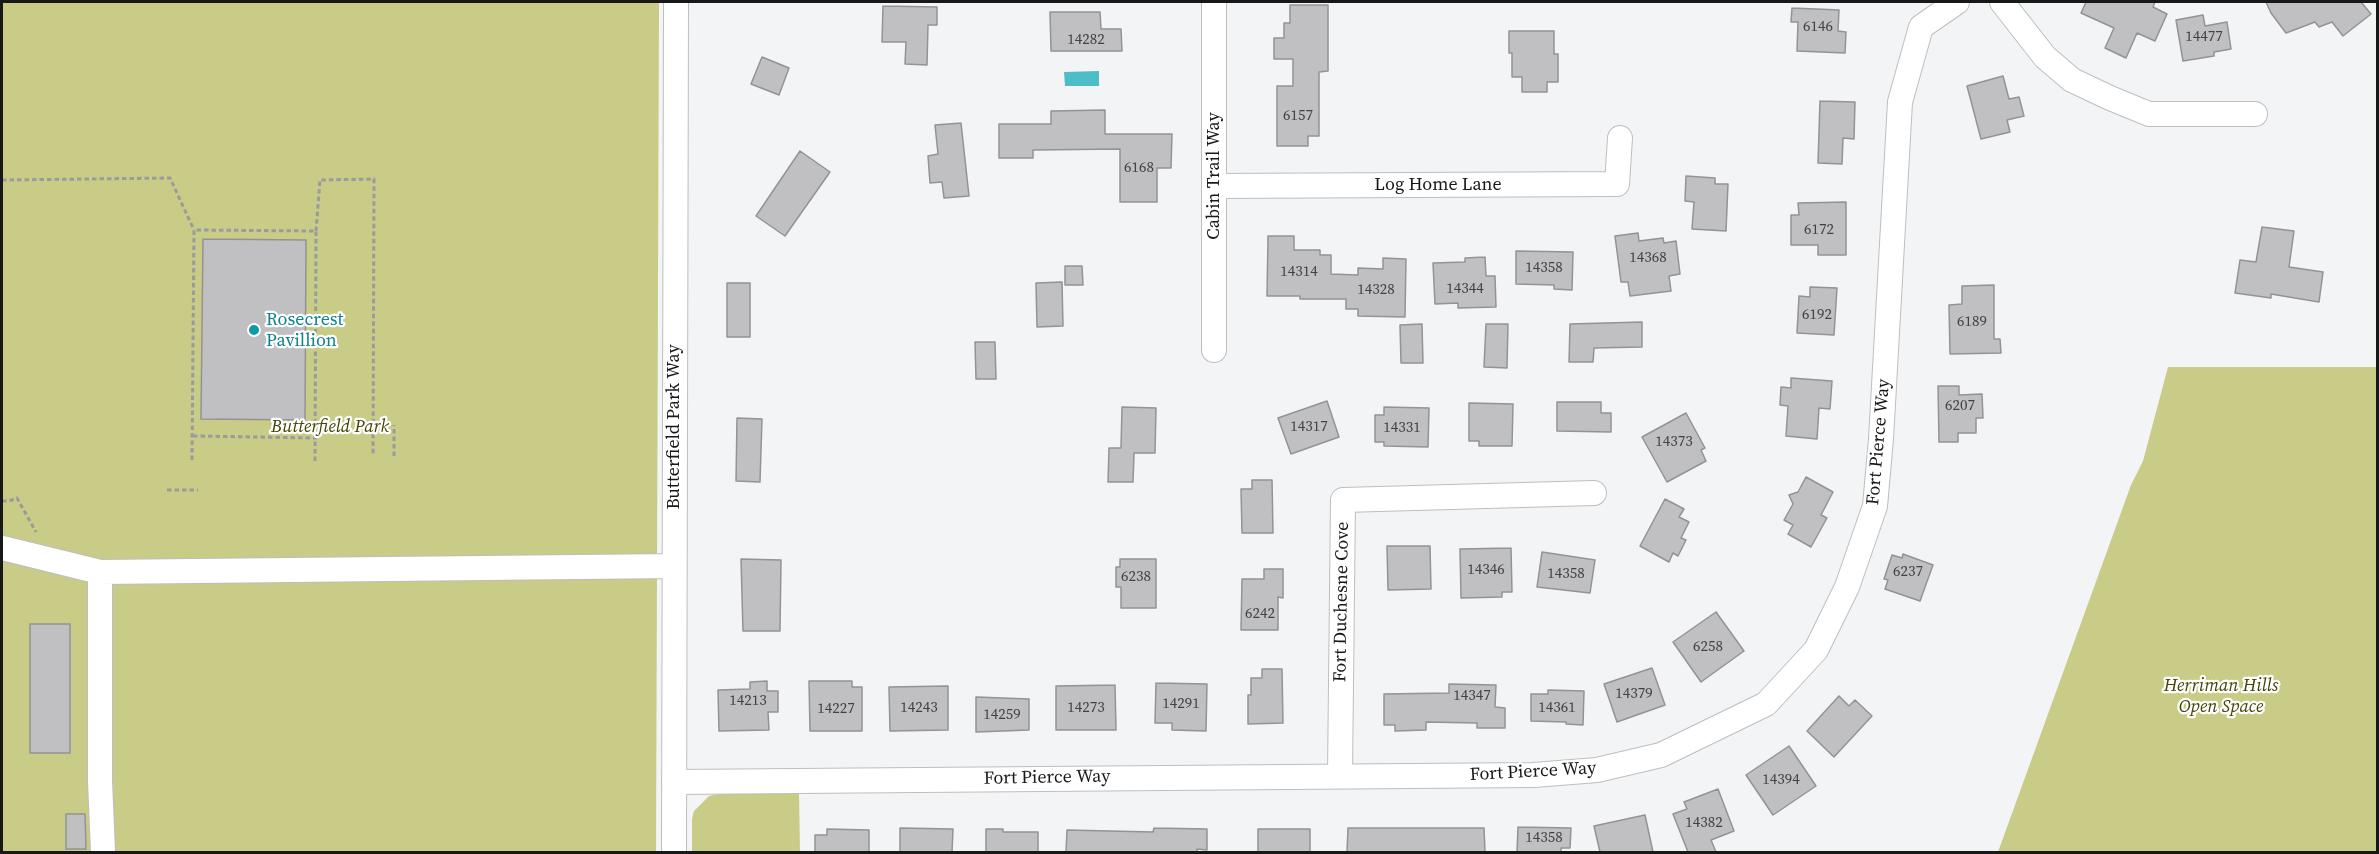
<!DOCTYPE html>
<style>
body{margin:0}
#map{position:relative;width:2379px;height:854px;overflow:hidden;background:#f3f4f6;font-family:"Source Serif 4",serif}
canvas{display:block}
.frame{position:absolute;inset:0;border:3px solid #171818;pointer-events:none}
</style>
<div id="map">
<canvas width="2379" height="854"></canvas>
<div class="frame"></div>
</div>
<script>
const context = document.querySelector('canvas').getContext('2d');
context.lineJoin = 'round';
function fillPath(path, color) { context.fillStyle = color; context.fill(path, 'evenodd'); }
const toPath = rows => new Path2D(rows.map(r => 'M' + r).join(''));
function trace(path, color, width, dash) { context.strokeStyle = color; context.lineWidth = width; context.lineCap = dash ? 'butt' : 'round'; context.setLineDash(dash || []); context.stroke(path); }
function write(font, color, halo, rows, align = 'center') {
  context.font = font + ' "Source Serif 4",serif'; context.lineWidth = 4.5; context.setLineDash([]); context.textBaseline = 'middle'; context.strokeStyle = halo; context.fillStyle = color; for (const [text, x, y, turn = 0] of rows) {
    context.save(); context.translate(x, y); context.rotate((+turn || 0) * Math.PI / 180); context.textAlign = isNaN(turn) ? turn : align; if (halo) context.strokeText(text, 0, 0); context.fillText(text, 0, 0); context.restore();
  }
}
const green = toPath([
 [2,2,659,2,656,852,2,852],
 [2168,367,2377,367,2377,852,1998,852,2131,485,2143,461],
 [724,793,799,793,800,852,692,852,692,819,694,811,709,796]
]);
const water = toPath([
 [1099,71,1099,86,1065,86,1064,72]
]);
const building = toPath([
 [2086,2,2155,2,2153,7,2167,14,2155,41,2137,33,2126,58,2105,48,2114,28,2081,13,2086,2],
 [2266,2,2361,2,2371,14,2343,36,2332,22,2319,27,2315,22,2286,33,2271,13,2266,2],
 [1290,5,1328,5,1328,71,1319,72,1319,136,1308,136,1308,146,1277,146,1277,86,1293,86,1293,59,1274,59,1274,38,1284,38,1284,23,1290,23,1290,5],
 [883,6,937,7,937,25,928,25,927,65,905,64,906,42,882,42,883,6],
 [1792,8,1839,10,1838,31,1846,32,1845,53,1797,51,1798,22,1791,22,1792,8],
 [1050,12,1100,12,1101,29,1121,29,1122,51,1051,51,1050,12],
 [2203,15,2205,26,2227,22,2231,49,2214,52,2214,56,2183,61,2176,20,2203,15],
 [1509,31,1554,31,1554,54,1558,54,1558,82,1547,82,1547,92,1522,92,1522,77,1512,77,1512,53,1509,53,1509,31],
 [762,57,789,68,779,95,751,84,762,57],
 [2003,76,2009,99,2019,97,2024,116,2007,120,2010,132,1981,139,1967,86,2003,76],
 [1820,101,1855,102,1854,139,1843,138,1842,164,1818,163,1820,101],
 [1105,110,1105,134,1172,134,1171,168,1157,168,1157,202,1120,202,1120,149,1033,150,1033,158,999,158,999,124,1051,124,1051,111,1105,110],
 [961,123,969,196,944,198,942,182,930,183,928,156,938,154,935,125,961,123],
 [800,151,830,172,785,236,756,216,800,151],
 [1686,176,1715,178,1715,184,1728,184,1726,231,1692,229,1694,202,1685,201,1686,176],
 [1846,202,1846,255,1818,255,1818,245,1791,245,1791,215,1799,215,1798,203,1846,202],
 [2262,227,2294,231,2289,267,2323,272,2319,302,2271,294,2271,298,2235,293,2240,260,2256,262,2262,227],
 [1638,233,1639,241,1663,238,1664,243,1676,241,1680,274,1669,276,1671,291,1630,296,1628,282,1621,282,1615,236,1638,233],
 [1268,236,1294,236,1294,250,1320,250,1320,255,1331,255,1331,274,1358,275,1358,268,1383,269,1383,258,1406,259,1405,317,1358,316,1358,309,1346,309,1346,299,1300,299,1300,296,1267,296,1268,236],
 [203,239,306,240,305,420,201,419,203,239],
 [1516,251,1573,252,1572,290,1554,289,1554,285,1516,284,1516,251],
 [1485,257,1486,276,1495,276,1496,307,1458,308,1458,303,1435,304,1433,263,1465,262,1465,258,1485,257],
 [1065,266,1082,266,1083,285,1065,285,1065,266],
 [1062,282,1063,326,1037,327,1036,283,1062,282],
 [727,283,750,283,750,337,727,337,727,283],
 [1994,285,1994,339,2000,339,2001,353,1950,354,1949,305,1962,304,1962,286,1994,285],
 [1810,287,1837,288,1834,335,1797,333,1799,296,1810,297,1810,287],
 [1642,322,1642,347,1594,348,1593,362,1569,362,1570,324,1642,322],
 [1422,324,1423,363,1401,363,1400,325,1422,324],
 [1486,324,1508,324,1507,368,1484,367,1486,324],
 [975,342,995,342,996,379,976,379,975,342],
 [1791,378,1832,381,1830,409,1819,408,1817,439,1786,436,1788,406,1780,405,1781,387,1791,388,1791,378],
 [1938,386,1959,386,1959,395,1982,394,1983,418,1976,418,1976,433,1958,433,1958,442,1939,442,1938,386],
 [1327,401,1339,437,1291,454,1278,418,1327,401],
 [1557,402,1601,402,1601,413,1611,413,1611,432,1557,431,1557,402],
 [1469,403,1513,404,1512,446,1479,446,1479,441,1469,441,1469,403],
 [1122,407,1156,408,1155,453,1134,453,1133,482,1108,482,1109,448,1121,448,1122,407],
 [1384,407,1429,408,1428,447,1384,446,1384,442,1375,442,1375,415,1384,415,1384,407],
 [1686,413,1705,448,1701,450,1706,461,1667,482,1642,437,1686,413],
 [737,418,762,419,760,482,736,481,737,418],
 [1806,477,1833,492,1821,515,1827,518,1811,547,1788,534,1793,525,1784,520,1793,504,1789,495,1798,492,1806,477],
 [1252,480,1272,480,1273,533,1242,533,1241,489,1252,489,1252,480],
 [1665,499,1684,509,1679,517,1689,522,1681,538,1686,540,1678,556,1673,553,1669,562,1640,546,1665,499],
 [1387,546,1430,546,1431,589,1388,590,1387,546],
 [1511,548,1512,592,1502,592,1502,597,1461,598,1460,549,1511,548],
 [1542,552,1595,560,1590,593,1537,587,1542,552],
 [1903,554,1933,565,1920,601,1885,589,1888,580,1884,579,1892,555,1902,558,1903,554],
 [741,559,781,560,780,631,743,631,741,559],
 [1120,559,1156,559,1156,608,1121,608,1121,587,1116,587,1116,567,1120,567,1120,559],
 [1264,569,1283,569,1283,598,1278,597,1278,630,1241,630,1242,579,1264,579,1264,569],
 [1716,612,1744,651,1701,682,1673,642,1716,612],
 [30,624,70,624,70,753,30,753,30,624],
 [1652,668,1665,705,1617,722,1604,684,1652,668],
 [1262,669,1282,669,1283,723,1248,724,1248,695,1251,695,1251,678,1262,678,1262,669],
 [767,681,767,691,778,691,778,712,768,712,769,730,719,731,718,690,750,689,750,682,767,681],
 [809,681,852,681,852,687,862,687,862,731,810,731,809,681],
 [1156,683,1207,684,1206,731,1172,730,1172,723,1155,723,1156,683],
 [1449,684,1496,685,1495,707,1505,708,1505,728,1477,728,1477,723,1426,722,1426,730,1395,731,1395,725,1384,725,1384,694,1449,693,1449,684],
 [1115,685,1116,730,1056,730,1056,686,1115,685],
 [948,686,948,730,890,731,889,687,948,686],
 [1548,690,1584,691,1583,725,1566,724,1566,722,1531,721,1531,694,1548,694,1548,690],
 [1839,696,1849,706,1855,700,1872,716,1834,757,1807,731,1839,696],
 [976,697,1029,699,1029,730,976,732,976,697],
 [1789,746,1816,786,1773,815,1746,775,1789,746],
 [1718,789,1734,831,1711,840,1716,852,1688,852,1673,814,1687,809,1684,802,1718,789],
 [66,814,85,814,86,849,66,849,66,814],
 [1645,815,1653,852,1600,852,1594,826,1645,815],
 [1518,827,1571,828,1570,848,1561,848,1561,852,1517,852,1518,827],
 [900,828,953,829,952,852,900,852,900,828],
 [1154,828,1207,829,1207,850,1197,849,1197,852,1066,852,1067,830,1153,832,1154,828],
 [1348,828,1484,828,1485,852,1347,852,1348,828],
 [827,829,869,830,869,852,815,852,815,835,827,835,827,829],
 [986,829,1003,829,1003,832,1038,832,1038,852,986,852,986,829],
 [1258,829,1310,829,1310,852,1258,852,1258,829]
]);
const path = toPath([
 [2,180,170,178,194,230],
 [316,231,320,180,374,179,373,455],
 [193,436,317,438],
 [394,456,394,425],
 [192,460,194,230,316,231,315,461],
 [167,490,198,490],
 [2,501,9,501,17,498,36,532]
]);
const minor = toPath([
 [1214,2,1214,350],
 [2002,2,2045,57,2072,80,2110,98,2149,114,2255,114],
 [1214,186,1617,184,1620,138],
 [2,548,100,572,674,566],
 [100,572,100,781,103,852],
 [1340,775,1343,500,1594,493],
 [674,782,1534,775,1597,770,1661,755,1766,704,1816,650,1847,587,1875,506,1881,439,1900,102,1921,27,1957,2],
 [674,852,676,2]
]);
const markers = [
 [254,330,6,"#0f9aa8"]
];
const numberNames = [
 ["6146",1818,27],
 ["14477",2204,37],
 ["14282",1086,40],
 ["6157",1298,116],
 ["6168",1139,168],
 ["6172",1819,230],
 ["14368",1648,258],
 ["14358",1544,268],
 ["14314",1299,272],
 ["14344",1465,289],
 ["14328",1376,290],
 ["6192",1817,315],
 ["6189",1972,322],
 ["6207",1960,406],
 ["14317",1309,427],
 ["14331",1402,428],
 ["14373",1674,442],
 ["14346",1486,570],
 ["6237",1908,572],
 ["14358",1566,574],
 ["6238",1136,577],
 ["6242",1260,614],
 ["6258",1708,647],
 ["14379",1634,694],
 ["14347",1472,696],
 ["14213",748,701],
 ["14291",1181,704],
 ["14243",919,708],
 ["14273",1086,708],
 ["14361",1557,708],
 ["14227",836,709],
 ["14259",1002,715],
 ["14394",1781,780],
 ["14382",1704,823],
 ["14358",1544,838]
];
const streetNames = [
 ["Cabin Trail Way",1214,176,-90],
 ["Log Home Lane",1438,185],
 ["Butterfield Park Way",674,427,-90],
 ["Fort Pierce Way",1879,442,-85],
 ["Fort Duchesne Cove",1342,602,-89],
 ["Fort Pierce Way",1533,772,-3],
 ["Fort Pierce Way",1047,778,-1]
];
const cultureNames = [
 ["Rosecrest",266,320],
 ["Pavillion",266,341]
];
const parkNames = [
 ["Butterfield Park",330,427],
 ["Herriman Hills",2221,686],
 ["Open Space",2221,707]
];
fillPath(green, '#c8cc86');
fillPath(water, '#4dbec7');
fillPath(building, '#c0c0c2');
trace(building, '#929394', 1.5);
trace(minor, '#bdbec0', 26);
trace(path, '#9a9b9c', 3, [4.5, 3]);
trace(minor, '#fff', 24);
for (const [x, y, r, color] of markers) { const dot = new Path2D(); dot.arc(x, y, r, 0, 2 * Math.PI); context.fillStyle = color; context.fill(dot); trace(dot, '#fff', 2); }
write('15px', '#414242', null, numberNames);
write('18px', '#171818', '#fff', streetNames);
write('18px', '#0d838f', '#fff', cultureNames, 'left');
write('italic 18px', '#444506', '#fff', parkNames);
</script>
